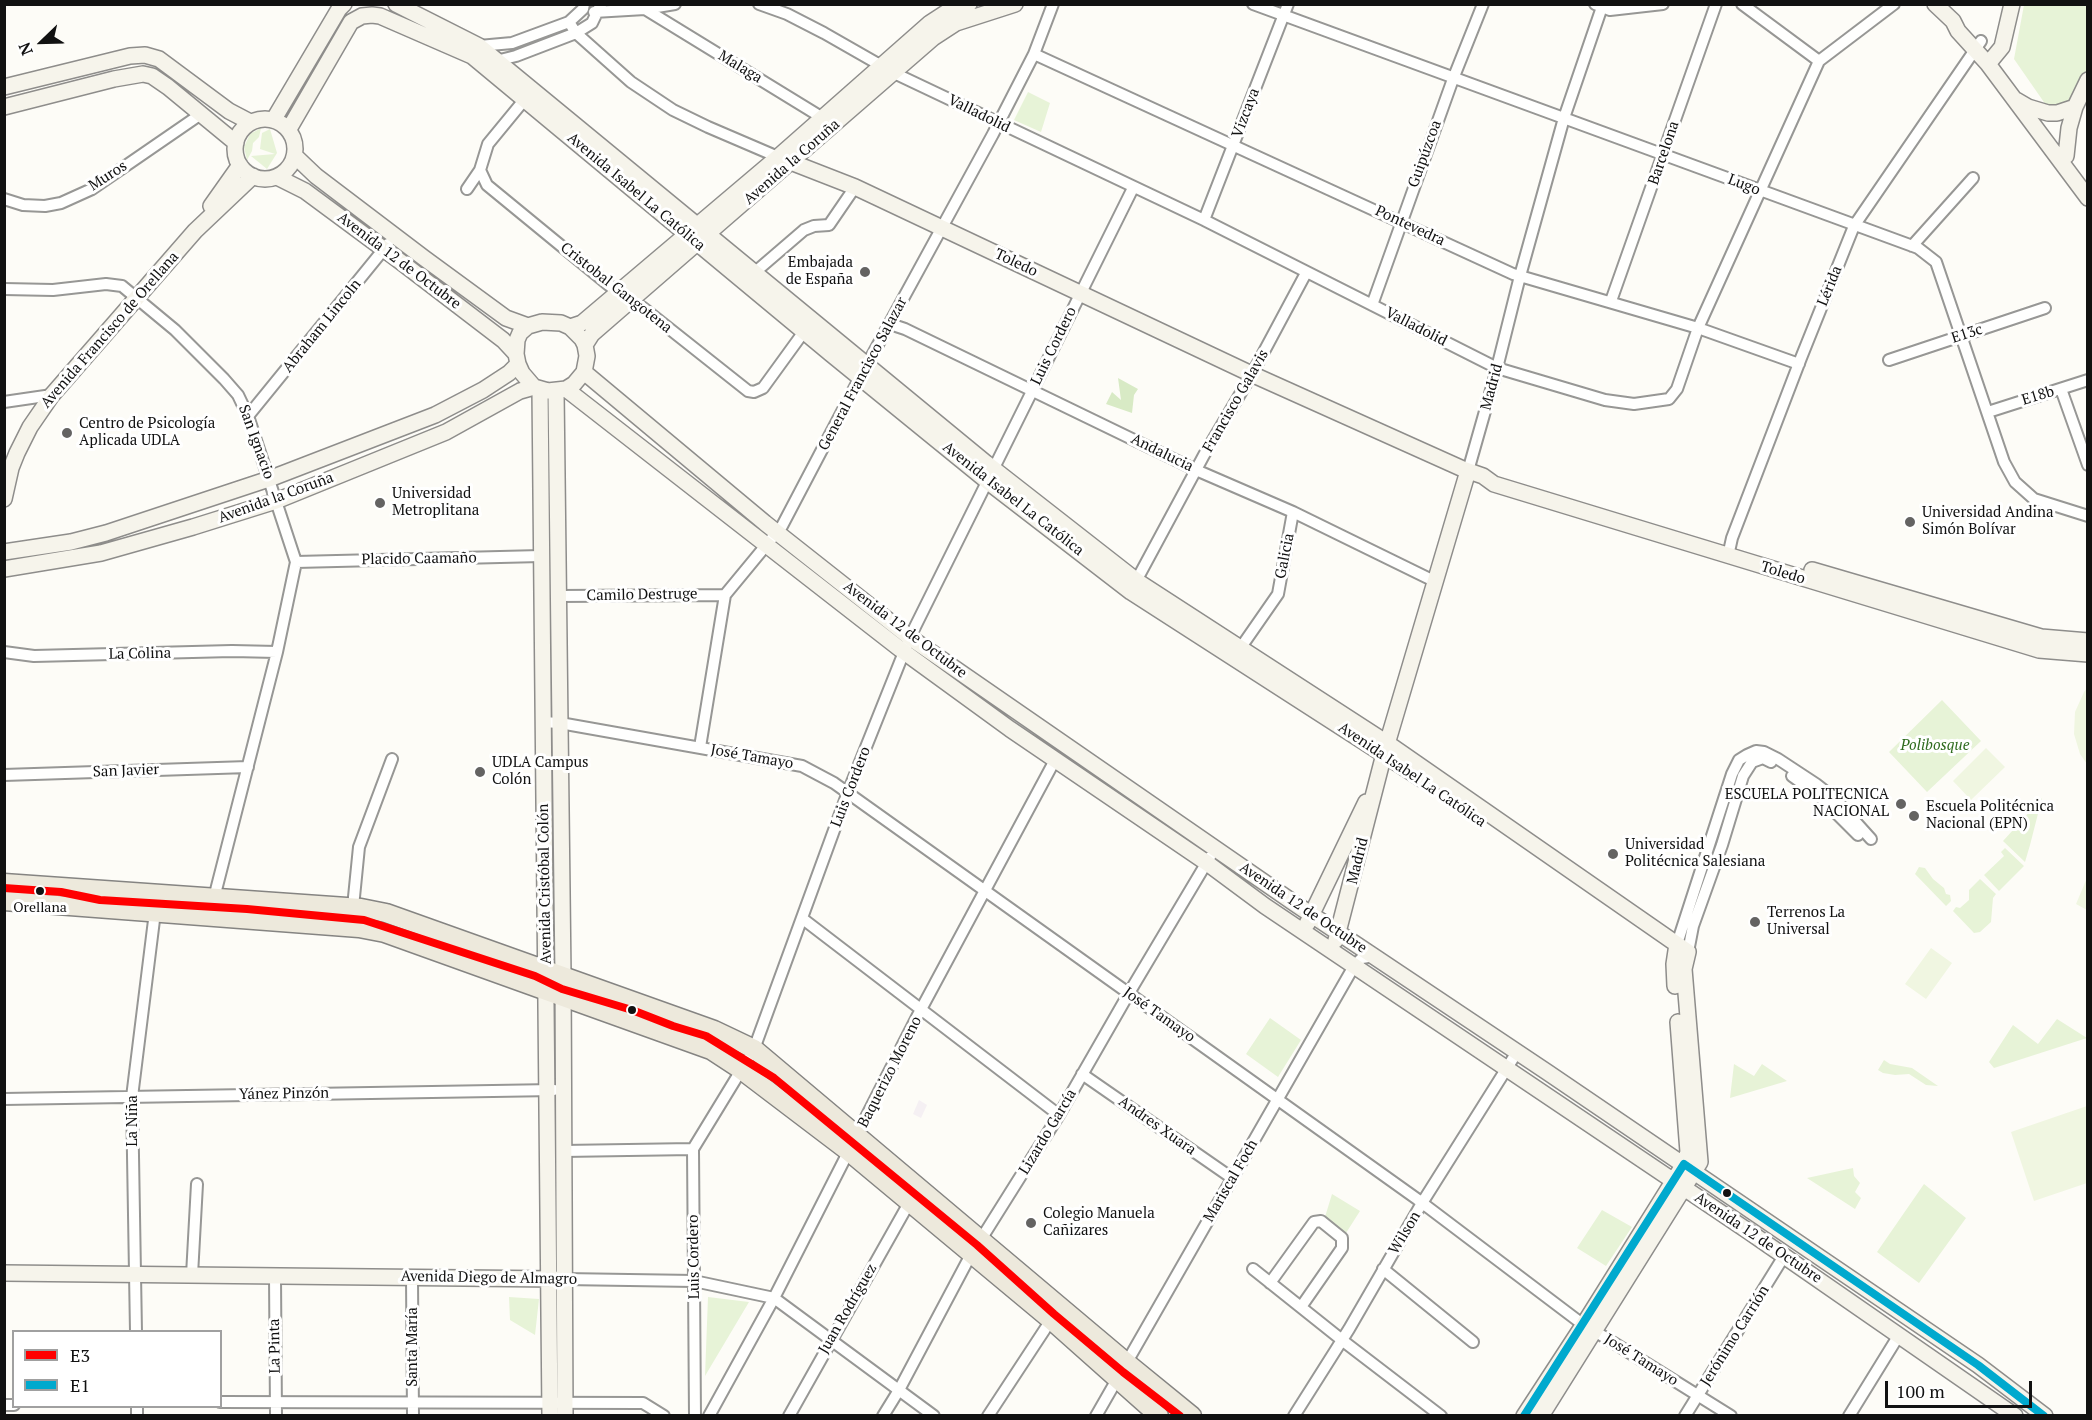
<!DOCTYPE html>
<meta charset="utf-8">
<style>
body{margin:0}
#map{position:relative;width:2092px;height:1420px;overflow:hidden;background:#fdfcf7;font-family:"PT Serif",serif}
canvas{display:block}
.frame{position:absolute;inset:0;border:6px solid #111;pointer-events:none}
.legend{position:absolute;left:12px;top:1330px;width:210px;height:78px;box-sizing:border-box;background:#fff;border:2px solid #a0a0a0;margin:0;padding:8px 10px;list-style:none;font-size:18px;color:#111}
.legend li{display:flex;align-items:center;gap:12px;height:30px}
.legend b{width:30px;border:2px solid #a0a0a0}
.north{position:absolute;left:12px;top:12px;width:60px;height:60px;-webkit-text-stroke:4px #fff;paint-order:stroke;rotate:247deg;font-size:16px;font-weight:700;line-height:24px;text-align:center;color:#111}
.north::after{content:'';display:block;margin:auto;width:21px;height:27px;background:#111;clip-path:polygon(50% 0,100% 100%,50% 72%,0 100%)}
.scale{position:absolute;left:1885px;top:1381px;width:147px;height:27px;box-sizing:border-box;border:3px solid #111;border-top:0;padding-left:8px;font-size:18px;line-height:21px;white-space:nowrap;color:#111;-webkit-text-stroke:4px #fff;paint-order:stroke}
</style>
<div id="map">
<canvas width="2092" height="1420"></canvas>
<div class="frame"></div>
<ul class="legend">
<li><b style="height:8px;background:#f00"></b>E3</li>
<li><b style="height:8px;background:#00a9ce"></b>E1</li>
</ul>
<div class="north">N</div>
<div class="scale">100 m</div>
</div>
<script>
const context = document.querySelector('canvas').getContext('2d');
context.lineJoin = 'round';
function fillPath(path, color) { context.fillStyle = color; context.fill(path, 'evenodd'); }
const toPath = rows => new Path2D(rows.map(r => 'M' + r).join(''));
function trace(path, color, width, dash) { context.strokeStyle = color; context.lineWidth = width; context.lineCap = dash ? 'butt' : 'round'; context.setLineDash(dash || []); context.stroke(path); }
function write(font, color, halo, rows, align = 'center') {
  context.font = font + ' "PT Serif",serif'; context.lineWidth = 6; context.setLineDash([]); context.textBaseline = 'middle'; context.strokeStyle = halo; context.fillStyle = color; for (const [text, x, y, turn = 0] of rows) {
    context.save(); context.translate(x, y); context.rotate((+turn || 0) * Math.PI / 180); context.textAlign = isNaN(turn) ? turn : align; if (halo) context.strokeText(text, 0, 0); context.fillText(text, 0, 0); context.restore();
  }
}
const industrial = toPath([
 [919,1100,927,1105,921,1118,913,1114]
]);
const green = toPath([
 [2024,5,2087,5,2087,68,2076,97,2071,103,2048,108,2014,59],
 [1028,92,1050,103,1041,132,1014,120],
 [261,128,259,137,253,143,252,151,247,160,244,147,250,134],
 [270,129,277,153,267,169,251,156,275,154,260,149,262,133],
 [1942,700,1981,741,1927,792,1889,752],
 [2042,798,2030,845,2025,862,2003,841],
 [2005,848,2024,866,1999,891,1984,875,2004,856,2001,852],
 [1919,867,1925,868,1933,879,1944,888,1946,894,1950,895,1951,901,1946,906,1915,874],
 [1980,879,1996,894,1993,898,1991,922,1980,932,1974,933,1953,911,1956,907,1960,908,1969,900,1969,890],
 [1270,1018,1301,1040,1278,1077,1246,1054],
 [2057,1019,2087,1038,1994,1068,1989,1062,2013,1025,2038,1044],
 [1884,1060,1890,1064,1912,1068,1938,1086,1926,1085,1909,1074,1895,1075,1883,1073,1878,1070],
 [1734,1064,1754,1076,1762,1064,1787,1081,1730,1098],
 [1853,1168,1854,1176,1860,1183,1855,1192,1861,1198,1855,1209,1807,1178],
 [1924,1184,1966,1218,1919,1283,1877,1252],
 [1332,1194,1360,1211,1346,1233,1325,1217],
 [1602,1210,1632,1227,1606,1266,1577,1248],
 [509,1297,539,1299,535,1335,510,1320],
 [708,1297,749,1302,705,1376]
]);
const forest = toPath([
 [1118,378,1138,389,1134,395,1132,413,1106,404,1112,392,1121,400]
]);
const pitch = toPath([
 [2087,688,2087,764,2080,754,2074,734,2075,712,2084,692],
 [1986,748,2005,767,1971,800,1953,781],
 [2087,878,2088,878,2087,910,2076,904],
 [1931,948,1952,963,1926,999,1905,984],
 [2087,1106,2087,1183,2034,1201,2011,1132]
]);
const street = toPath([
 [759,4,787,14,824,33,894,73,1204,220,1497,368,1605,400,1634,404,1669,399,1677,389,1698,328,1819,61,1894,4],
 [1253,4,1918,248,1936,262,2004,462,2015,482,2034,499,2088,516],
 [1595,4,1610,10,1663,4],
 [1742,4,1819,61],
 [645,9,826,120],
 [594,12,645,9,675,4],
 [569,22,576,33,631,82,673,110,708,127,778,157],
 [479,46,512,43,569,22,583,9,584,4],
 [1034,54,1513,274,1698,328,1799,364],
 [492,62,516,56,576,33,592,23,601,4],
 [525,99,488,144,480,170,487,185,610,286,642,307,748,391,754,392,763,388,808,326],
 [467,189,480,170],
 [4,199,23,205,45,206,61,203,92,189,201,114],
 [1204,220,1288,4],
 [1912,246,1973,178],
 [754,273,804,230,814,226,829,225,855,187],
 [4,289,53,290,106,284,122,286,175,330,224,379,238,395,248,416,296,562,277,652,214,898],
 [1611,301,1716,4],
 [1372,305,1453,79,1483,4],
 [890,324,905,329,1196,470,1293,512,1434,581],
 [1889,360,2045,308],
 [2061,389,2088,465],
 [4,402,52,395],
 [1988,412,2088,380],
 [248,416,388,244],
 [1468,471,1495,376,1520,276,1564,118,1603,4],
 [1728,556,1732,538,1801,358,1854,226,1981,41],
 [296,562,541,556],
 [1134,585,1204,455,1252,374,1306,273],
 [558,596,725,595],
 [4,652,34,656,232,651,277,652],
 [1237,653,1278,594,1293,512],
 [542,722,560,723,802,766,834,783,1417,1199,1577,1320,1731,1416],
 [700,747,725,595,782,526,857,383,993,134,1034,54,1053,4],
 [4,775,248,767],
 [1792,776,1817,794,1858,835],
 [353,907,359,847,392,759],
 [803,919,1059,1115],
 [1677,944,1732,774,1739,760,1747,755,1756,751,1764,752,1778,759,1816,784,1835,799,1871,839],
 [1688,952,1693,926,1722,845,1743,776,1752,762,1763,758,1771,762],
 [1082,1074,1232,1178],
 [4,1099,554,1090],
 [563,1151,693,1149],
 [1253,1269,1347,1344,1441,1416],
 [1383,1269,1473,1342],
 [192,1275,197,1184],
 [275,1276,276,1416],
 [412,1278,413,1416],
 [564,1279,694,1281,774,1298,934,1416],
 [1270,1283,1314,1222,1321,1221,1342,1238,1342,1248,1301,1307],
 [136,1332,132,1097,155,912],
 [220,1402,643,1403,664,1416],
 [4,1405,14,1405],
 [137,1416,137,1406],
 [695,1416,693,1149,754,1049,848,792,910,637,1133,188],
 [709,1416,774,1298,918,1015,1055,760],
 [789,1416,909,1203],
 [883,1416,899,1390,968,1260,1059,1115,1129,993,1210,857],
 [988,1416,1051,1320],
 [1096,1416,1354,966,1362,958,1374,956],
 [1294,1416,1349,1329,1422,1203,1517,1052],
 [1685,1416,1784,1256],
 [1849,1416,1899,1335]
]);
const secondary = toPath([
 [396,4,479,46,986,463,1137,581,1387,743,1688,952,1684,969,1700,1162,1541,1416],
 [1935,4,1953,21,1958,31,1988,64,2088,198],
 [1988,64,2002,47,2012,4],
 [4,87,130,56,145,55,159,59,229,111,250,122],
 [2016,100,2028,107,2048,113,2057,113,2075,107],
 [4,107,114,79,143,74,152,76,168,87,236,143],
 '235 149a30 30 0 1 1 60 0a30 30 0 1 1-60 0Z',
 [274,119,339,9,344,4],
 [289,129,351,22,362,16,372,15,380,16,472,56,831,354,987,481,1131,592,1423,780],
 [295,156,316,176,424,258,506,318,528,326],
 [2066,156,2069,128,2075,107,2088,80],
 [778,157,855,187,1247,372,1463,469,1483,476,1494,484,2039,650,2088,654],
 [277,177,305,191,401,262,503,340,516,354],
 [211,206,240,165],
 [542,322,561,323,570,327,582,339,585,345,587,356,584,372,574,384,566,389,548,391,534,387,522,373,518,364,516,354,517,340,520,333,528,326,542,322],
 [570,327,582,323,778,157,930,23,950,10,969,4],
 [585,345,592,334,933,38,956,23,1015,4],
 [584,372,765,523,912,639,1297,905,1547,1072,1978,1365,2045,1416],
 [540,389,550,1416],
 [566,389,900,649,1010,729,1207,863,1265,906,1748,1231,2015,1416],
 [556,391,563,975,565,1416],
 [4,499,11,468,17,453,30,427,52,395,195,231,253,176],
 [4,552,71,542,106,533,269,479,435,415,483,390,509,373,518,364],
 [4,569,101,553,193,527,276,501,446,432,520,391,534,387],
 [1812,570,2041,637,2088,641],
 [1307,924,1366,802],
 [1336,940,1384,754,1468,471],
 [1675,986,1674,964,1677,944],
 [4,1273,556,1279],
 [1524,1416,1584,1324,1684,1164,1688,1152,1678,1022]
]);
const primary = toPath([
 [4,883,361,908,386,913,714,1030,754,1049,1127,1363,1192,1416],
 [4,901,359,928,385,933,711,1050,740,1069,848,1151,1051,1320,1159,1416]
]);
const bus1 = toPath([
 [4,888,61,892,100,900,247,909,364,920,535,976,562,989,632,1010,673,1026,706,1036,774,1078,977,1245,1054,1314,1123,1372,1180,1416]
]);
const bus2 = toPath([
 [1524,1416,1684,1164,1978,1365,2044,1416]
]);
const markers = [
 [865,272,6,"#646362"],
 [67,433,6,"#646362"],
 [380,503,6,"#646362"],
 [1910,522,6,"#646362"],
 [480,772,6,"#646362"],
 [1901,804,6,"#646362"],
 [1914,816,6,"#646362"],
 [1613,854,6,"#646362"],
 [40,891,5,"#111"],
 [1755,922,6,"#646362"],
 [632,1010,5,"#111"],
 [1727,1193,5,"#111"],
 [1031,1223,6,"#646362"]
];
const busNames = [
 ["Orellana",40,908]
];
const streetNames = [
 ["Malaga",740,67,31],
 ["Vizcaya",1246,113,-69],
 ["Valladolid",979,114,26],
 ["Barcelona",1664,153,-71],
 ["Guipúzcoa",1425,154,-70],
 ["Avenida la Coruña",792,162,-41],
 ["Muros",108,176,-33],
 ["Lugo",1744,185,21],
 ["Avenida Isabel La Católica",636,192,40],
 ["Pontevedra",1410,226,25],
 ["Avenida 12 de Octubre",399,261,37],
 ["Toledo",1016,263,25],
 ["Lérida",1830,286,-68],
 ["Cristobal Gangotena",616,288,38],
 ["Abraham Lincoln",322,326,-51],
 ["Valladolid",1416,327,27],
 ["Avenida Francisco de Orellana",110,330,-49],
 ["E13c",1967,334,-18],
 ["Luis Cordero",1054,346,-64],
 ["General Francisco Salazar",863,374,-62],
 ["Madrid",1492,387,-75],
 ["E18b",2038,396,-17],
 ["Francisco Galavis",1236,401,-60],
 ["San Ignacio",256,442,70],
 ["Andalucia",1162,453,26],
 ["Avenida la Coruña",276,498,-20],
 ["Avenida Isabel La Católica",1013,499,38],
 ["Galicia",1285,556,-79],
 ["Placido Caamaño",419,559,-1],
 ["Toledo",1783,573,17],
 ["Camilo Destruge",642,595,-1],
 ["Avenida 12 de Octubre",905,630,37],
 ["La Colina",140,654,-1],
 ["José Tamayo",752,757,10],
 ["San Javier",126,771,-2],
 ["Avenida Isabel La Católica",1412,775,34],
 ["Luis Cordero",851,787,-69],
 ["Madrid",1358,861,-76],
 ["Avenida Cristóbal Colón",545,884,-91],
 ["Avenida 12 de Octubre",1303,908,34],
 ["José Tamayo",1159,1015,35],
 ["Baquerizo Moreno",890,1072,-63],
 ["Yánez Pinzón",284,1094,-1],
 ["La Niña",133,1121,-90],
 ["Andres Xuara",1157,1126,35],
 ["Lizardo García",1048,1132,-59],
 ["Mariscal Foch",1231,1181,-60],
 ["Wilson",1405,1233,-59],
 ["Avenida 12 de Octubre",1758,1238,34],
 ["Luis Cordero",694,1257,-91],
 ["Avenida Diego de Almagro",489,1278,1],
 ["Juan Rodríguez",848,1309,-60],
 ["Jerónimo Carrión",1735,1336,-58],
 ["La Pinta",275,1346,-91],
 ["Santa María",413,1347,-90],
 ["José Tamayo",1641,1360,32]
];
const poiNames = [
 ["Embajada",853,263,"right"],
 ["de España",853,280,"right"],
 ["Centro de Psicología",79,424],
 ["Aplicada UDLA",79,441],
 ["Universidad",392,494],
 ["Metroplitana",392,511],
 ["Universidad Andina",1922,513],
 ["Simón Bolívar",1922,530],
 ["UDLA Campus",492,763],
 ["Colón",492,780],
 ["ESCUELA POLITECNICA",1889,795,"right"],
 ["NACIONAL",1889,812,"right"],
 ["Escuela Politécnica",1926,807],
 ["Nacional (EPN)",1926,824],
 ["Universidad",1625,845],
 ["Politécnica Salesiana",1625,862],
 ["Terrenos La",1767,913],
 ["Universal",1767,930],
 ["Colegio Manuela",1043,1214],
 ["Cañizares",1043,1231]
];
const parkNames = [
 ["Polibosque",1935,746]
];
fillPath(industrial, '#f5f0f3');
fillPath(green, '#e7f3d7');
fillPath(forest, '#d8eac5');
fillPath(pitch, '#f0f6e1');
trace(street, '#979795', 14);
trace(secondary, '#8e8d8b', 18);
trace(primary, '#858482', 21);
trace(street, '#fffffe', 10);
trace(secondary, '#f6f4eb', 15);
trace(primary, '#ede9dc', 18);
trace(bus1, '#f00', 8);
trace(bus2, '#00a9ce', 8);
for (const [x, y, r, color] of markers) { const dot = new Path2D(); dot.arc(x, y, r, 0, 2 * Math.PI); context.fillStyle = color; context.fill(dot); trace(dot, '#fff', 2); }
write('14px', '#111', '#fff', busNames);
write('15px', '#111', '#fff', streetNames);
write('15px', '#111', '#fff', poiNames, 'left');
write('italic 15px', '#2f6b1f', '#fff', parkNames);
</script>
